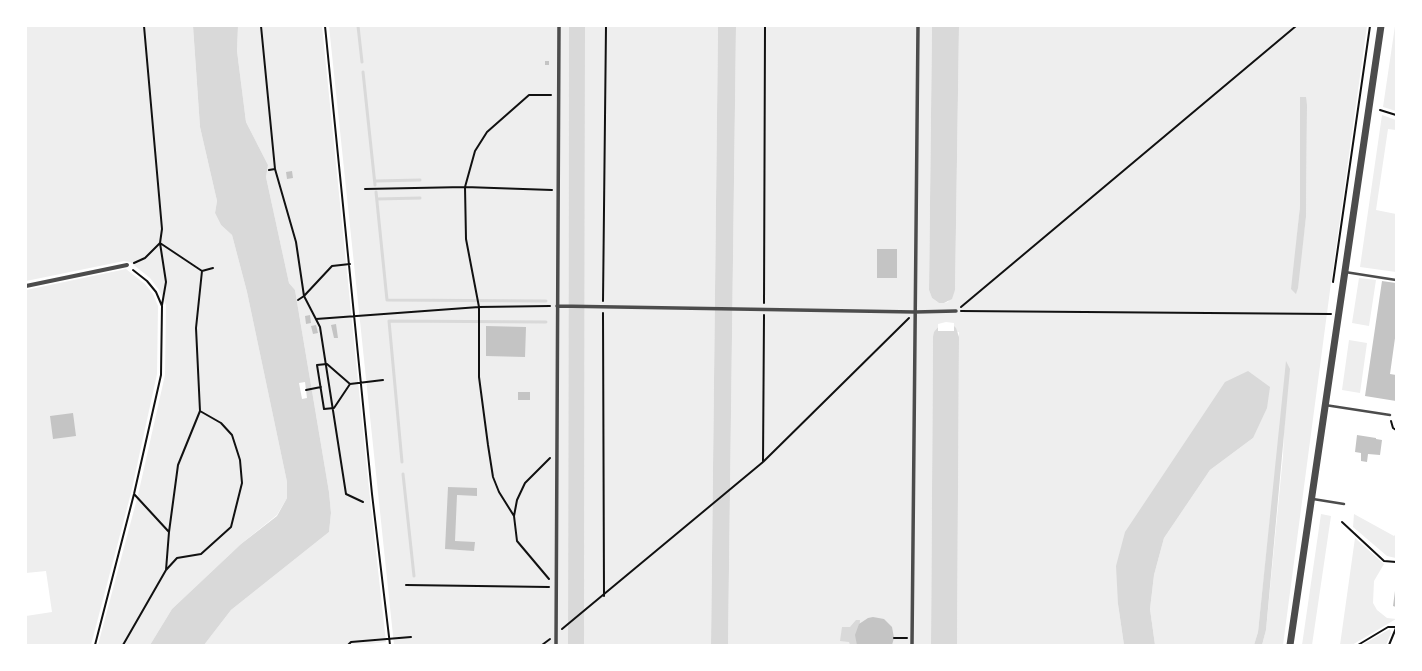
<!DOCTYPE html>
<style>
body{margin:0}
#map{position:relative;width:1422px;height:671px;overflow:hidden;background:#fff;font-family:"IBM Plex Sans",sans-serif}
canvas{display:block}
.frame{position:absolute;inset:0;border:27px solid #fff;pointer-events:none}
</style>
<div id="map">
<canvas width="1422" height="671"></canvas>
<div class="frame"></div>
</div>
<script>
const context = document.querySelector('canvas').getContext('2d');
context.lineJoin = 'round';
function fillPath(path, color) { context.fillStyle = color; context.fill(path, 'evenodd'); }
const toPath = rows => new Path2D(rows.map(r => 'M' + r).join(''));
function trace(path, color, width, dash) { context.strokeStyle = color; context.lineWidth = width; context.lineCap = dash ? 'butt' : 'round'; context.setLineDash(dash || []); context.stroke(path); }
const green = toPath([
 [26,26,193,26,200,127,217,201,215,213,221,225,232,235,247,292,287,482,287,498,277,515,241,544,172,609,150,645,98,645,138,495,165,375,166,305,159,290,150,278,130,262,124,261,26,281],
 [238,26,322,26,369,489,386,642,362,645,204,645,231,610,329,532,331,513,329,492,295,290,289,283,266,177,268,165,246,122,237,51],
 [329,26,569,26,568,645,394,645],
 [585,26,718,26,711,645,584,645],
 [736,26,932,26,929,290,932,298,939,303,944,303,948,302,955,290,959,26,1367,26,1331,283,1283,645,1262,645,1266,630,1283,456,1287,362,1258,632,1254,645,1155,645,1150,609,1154,575,1164,538,1210,470,1253,438,1248,371,1118,604,1124,645,957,645,959,332,933,337,931,645,728,645],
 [1307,105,1306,217,1296,293,1292,289,1300,206],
 [1395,26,1396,26,1396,111,1383,107],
 [1382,115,1396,120,1396,130,1388,129,1376,210,1396,214,1396,272,1360,267],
 [126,269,145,284,153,294,158,306,157,374,131,493,91,645,26,645,26,616,52,612,46,571,26,573,26,290],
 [1359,278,1376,280,1369,326,1352,323],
 [1349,340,1367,343,1360,393,1342,390],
 [1321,514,1331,516,1312,645,1302,645],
 [1354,514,1394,536,1396,534,1396,558,1387,556,1353,527],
 [1355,538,1384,564,1374,581,1373,603,1377,610,1387,618,1396,619,1352,645,1340,645],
 [1390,629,1391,633,1386,645,1362,645]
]);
const water = toPath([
 [193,26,238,26,237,51,246,122,268,165,266,177,289,283,295,290,329,492,331,513,329,532,231,610,204,645,150,645,172,609,241,544,277,516,287,498,287,482,247,292,232,235,221,225,215,213,217,201,200,127],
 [569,26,585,26,584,645,568,645],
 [718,26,736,26,728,645,711,645],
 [932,26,959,26,955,290,952,299,944,303,939,303,932,298,929,290],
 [1300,97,1306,97,1307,105,1306,217,1298,288,1296,294,1291,289,1300,206],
 [940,325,953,325,956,328,959,337,957,645,931,645,933,337,934,332],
 [1286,361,1290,369,1266,630,1262,645,1254,645,1258,632],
 [1248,371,1270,387,1267,408,1253,438,1210,470,1164,538,1154,575,1150,609,1155,645,1124,645,1118,604,1116,566,1125,532,1225,382],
 [856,620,860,620,858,645,850,645,849,642,840,641,842,627,850,627]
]);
const pier = toPath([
 [946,322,954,323,954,331,938,331,938,324],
 [305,382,307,398,302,399,299,383]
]);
const stream = toPath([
 [358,26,362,62],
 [363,72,375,185],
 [375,181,420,180],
 [376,192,387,300,546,301],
 [377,199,420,198],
 [402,462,389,321,546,322],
 [403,474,414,576]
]);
const building = toPath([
 [545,61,549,61,549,65,545,65],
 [292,171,293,178,287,179,286,172],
 [877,249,897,249,897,278,877,278],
 [1382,281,1396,283,1396,331,1390,374,1396,375,1396,401,1365,396],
 [310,315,311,323,306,324,305,316],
 [336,324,338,338,334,338,331,325],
 [316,325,318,333,313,334,311,326],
 [486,326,526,327,525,357,486,356],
 [518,392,530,392,530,400,518,400],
 [73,413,76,436,53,439,50,416],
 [1357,435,1376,438,1376,439,1382,440,1380,455,1368,454,1367,462,1361,461,1361,453,1355,452],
 [448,487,477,488,477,496,457,495,455,541,475,542,474,551,445,549],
 [1395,591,1396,591,1396,607,1393,606],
 [873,617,884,619,892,627,894,638,892,645,857,645,855,635,859,624,868,618]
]);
const path = toPath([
 [261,26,275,169,296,242,304,296,320,327,346,494,363,502],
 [325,26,372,494,390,645],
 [1380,110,1396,115],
 [269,170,275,169],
 [365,189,465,187,552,190],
 [160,243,202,271,196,328,200,411,178,465,169,532],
 [160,243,166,282,162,305],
 [134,263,145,258,160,243,162,229,144,26],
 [202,271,213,268],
 [1333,282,1370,26],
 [298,300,304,296,332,266,350,264],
 [603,301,606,26],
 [764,303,765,26],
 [961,307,1296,26],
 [961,311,1331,314],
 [603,313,604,596],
 [316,319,479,307,550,306],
 [327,364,317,365,324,409,334,408,350,384,383,380],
 [327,364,350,384],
 [306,390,321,387],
 [1391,421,1393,428,1396,430],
 [763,462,764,315],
 [514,516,499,492,493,477,488,445,479,377,479,307,466,239,465,187,475,151,487,132,529,95,551,95],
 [1342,522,1384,561,1396,562],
 [166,570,177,558,201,554,231,527,242,483,240,460,232,435,221,423,200,411],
 [549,579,517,541,514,516,517,500,525,483,550,458],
 [406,585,549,587],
 [562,629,763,462,909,318],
 [894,638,907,638],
 [95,645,134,494,161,375,162,306,156,292,147,281,133,270],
 [123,645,166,570,169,532,134,494],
 [348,645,351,642,411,637],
 [542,645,550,639],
 [1358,645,1388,627,1396,627],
 [1389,645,1396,628]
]);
const service = toPath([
 [1345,272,1396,280],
 [1325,405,1390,415],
 [1313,499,1344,504]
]);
const pedestrian = toPath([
 [557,306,915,312,956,311],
 [556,645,559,26],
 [912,645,918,26]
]);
const minor = toPath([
 [26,286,127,265]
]);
const tertiary = toPath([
 [1290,645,1381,26]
]);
fillPath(green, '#eee');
fillPath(water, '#d9d9d9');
fillPath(pier, '#fff');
trace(stream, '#d9d9d9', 3);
fillPath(building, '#c4c4c4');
trace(path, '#111', 2);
trace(service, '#4c4c4c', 2.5);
trace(pedestrian, '#4c4c4c', 3.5);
trace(minor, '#4c4c4c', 4);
trace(tertiary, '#4c4c4c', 7);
</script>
